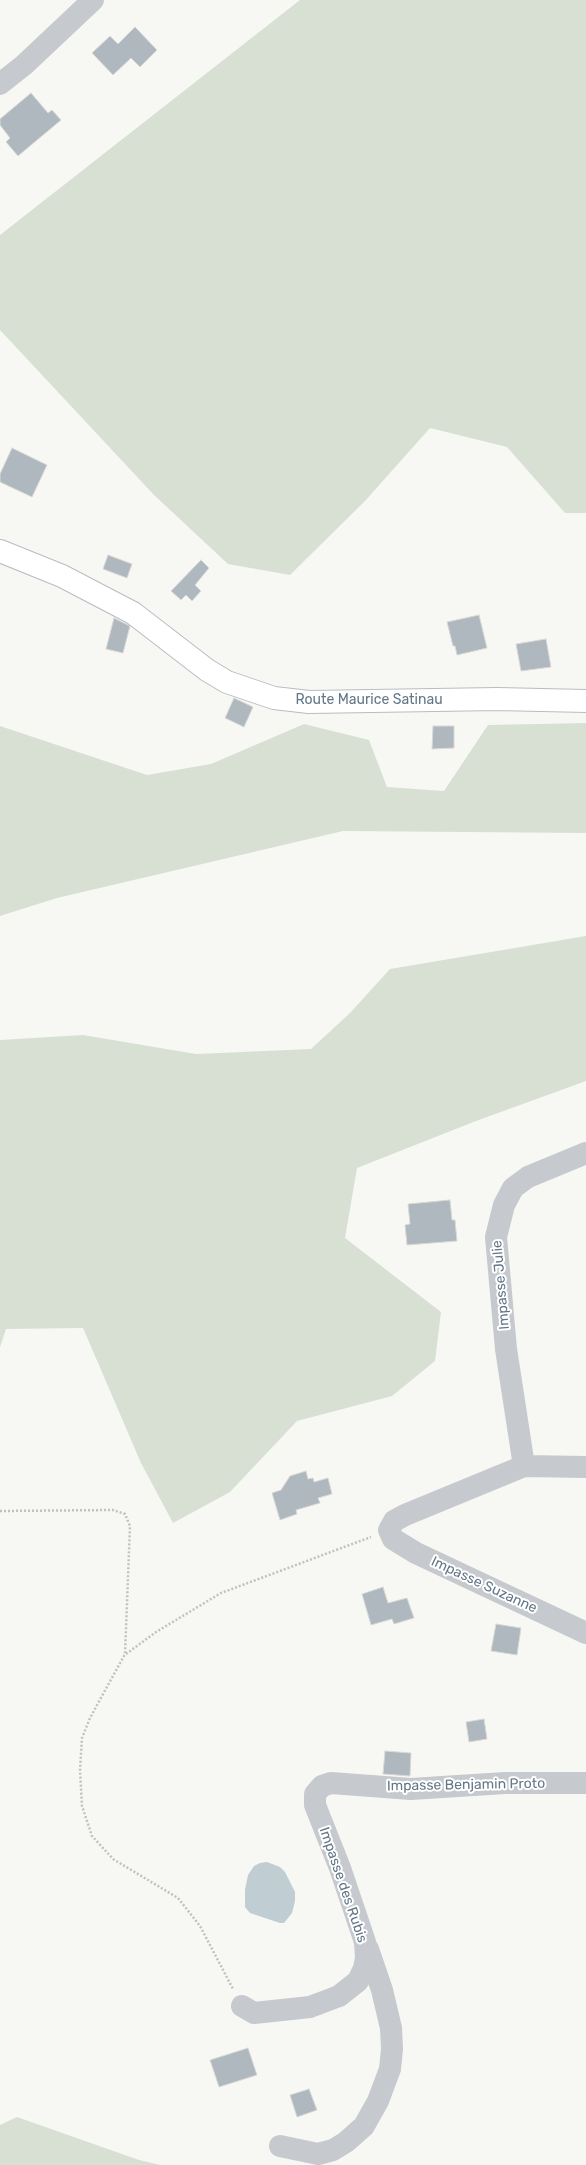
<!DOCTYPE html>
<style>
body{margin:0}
canvas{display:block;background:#f7f7f4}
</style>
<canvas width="586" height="2165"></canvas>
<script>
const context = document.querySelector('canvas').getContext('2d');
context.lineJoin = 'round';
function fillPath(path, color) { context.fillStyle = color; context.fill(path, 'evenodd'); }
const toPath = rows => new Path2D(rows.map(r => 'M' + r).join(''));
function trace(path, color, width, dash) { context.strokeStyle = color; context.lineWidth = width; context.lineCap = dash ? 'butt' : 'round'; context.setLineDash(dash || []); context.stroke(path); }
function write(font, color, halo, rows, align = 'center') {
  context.font = font + ' Rubik,sans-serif'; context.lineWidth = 4; context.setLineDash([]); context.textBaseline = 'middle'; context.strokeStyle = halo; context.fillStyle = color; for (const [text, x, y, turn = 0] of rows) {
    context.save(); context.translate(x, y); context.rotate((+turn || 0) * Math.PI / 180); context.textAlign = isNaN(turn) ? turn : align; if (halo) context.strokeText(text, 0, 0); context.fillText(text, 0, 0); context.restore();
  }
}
const green = toPath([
 [300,0,586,0,586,513,565,513,507,447,430,428,365,501,290,575,228,564,154,495,0,330,0,235],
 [586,723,586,833,343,831,57,898,0,916,0,726,147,775,211,764,304,724,369,740,387,787,444,791,488,725],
 [586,936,586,1081,476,1121,357,1168,345,1238,441,1312,435,1361,392,1396,297,1421,230,1492,173,1523,141,1463,83,1328,6,1329,0,1347,0,1040,83,1035,196,1054,311,1049,350,1013,390,969],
 [17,2117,139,2160,161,2165,0,2165,0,2125]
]);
const water = toPath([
 [267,1862,280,1867,285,1872,295,1892,295,1901,292,1913,284,1923,280,1923,250,1913,245,1907,245,1890,248,1875,254,1866,260,1863]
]);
const building = toPath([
 [135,27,157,50,140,67,131,58,113,75,92,53,110,36,118,44,135,27],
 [31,93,48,113,52,110,61,120,18,156,6,142,10,138,0,125,0,119,31,93],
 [12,448,47,465,32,497,0,482,0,474,12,448],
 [108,555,132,564,127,578,103,569,108,555],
 [201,560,209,568,195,585,201,591,192,601,186,595,181,600,171,591,201,560],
 [479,615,487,648,457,655,455,646,453,646,447,622,479,615],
 [114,618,130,626,123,653,106,649,114,618],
 [546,639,551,667,521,671,516,644,546,639],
 [234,698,253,707,244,727,225,718,234,698],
 [433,726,454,726,454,748,432,749,433,726],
 [450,1200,452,1220,455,1220,457,1241,407,1245,405,1225,410,1224,408,1204,450,1200],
 [306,1471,308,1479,313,1478,314,1482,328,1478,332,1494,318,1498,320,1503,296,1510,297,1514,280,1520,272,1493,281,1490,290,1476,306,1471],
 [383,1587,388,1603,407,1598,414,1618,394,1624,392,1619,371,1625,362,1594,383,1587],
 [496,1624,521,1628,517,1655,491,1651,496,1624],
 [484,1719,487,1739,469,1742,466,1722,484,1719],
 [385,1751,411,1753,410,1776,383,1774,385,1751],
 [248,2048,257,2075,219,2087,210,2060,248,2048],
 [309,2089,317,2110,297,2117,290,2095,309,2089]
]);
const path = toPath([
 [0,1511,113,1510,125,1514,130,1526,125,1654,90,1718,82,1738,80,1770,82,1806,92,1836,113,1859,178,1898,200,1926,233,1989],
 [126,1654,156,1632,221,1593,371,1537]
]);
const minor = toPath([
 [0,84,24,65,93,0],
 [524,1466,506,1349,496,1237,504,1205,513,1188,528,1177,586,1153],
 [586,1467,524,1466,405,1515,394,1521,389,1530,393,1539,416,1553,586,1633],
 [242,2006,254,2013,310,2007,339,1996,358,1981,364,1968,366,1958,365,1942,340,1868,315,1805,315,1794,322,1786,331,1783,411,1789,505,1783,586,1783],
 [280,2146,318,2154,333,2150,346,2142,364,2126,378,2101,390,2069,392,2049,391,2028,382,1990,368,1949]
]);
const major = toPath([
 [0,551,62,576,133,613,207,670,227,682,274,698,309,702,497,699,586,701]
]);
const streetNames = [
 ["Route Maurice Satinau",369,700],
 ["Impasse Julie",501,1285,-95],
 ["Impasse Suzanne",484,1585,25],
 ["Impasse Benjamin Proto",466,1785,-1],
 ["Impasse des Rubis",343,1885,71]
];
fillPath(green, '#d8e0d4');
fillPath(water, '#c0cdd2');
fillPath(building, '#afb8be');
trace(building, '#d9d9d6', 1);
trace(major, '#b9bdc1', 24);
trace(path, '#bfc2c4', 2.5, [2, 2]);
trace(minor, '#c6cace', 22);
trace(major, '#fff', 22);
write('14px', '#637788', '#fff', streetNames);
</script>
